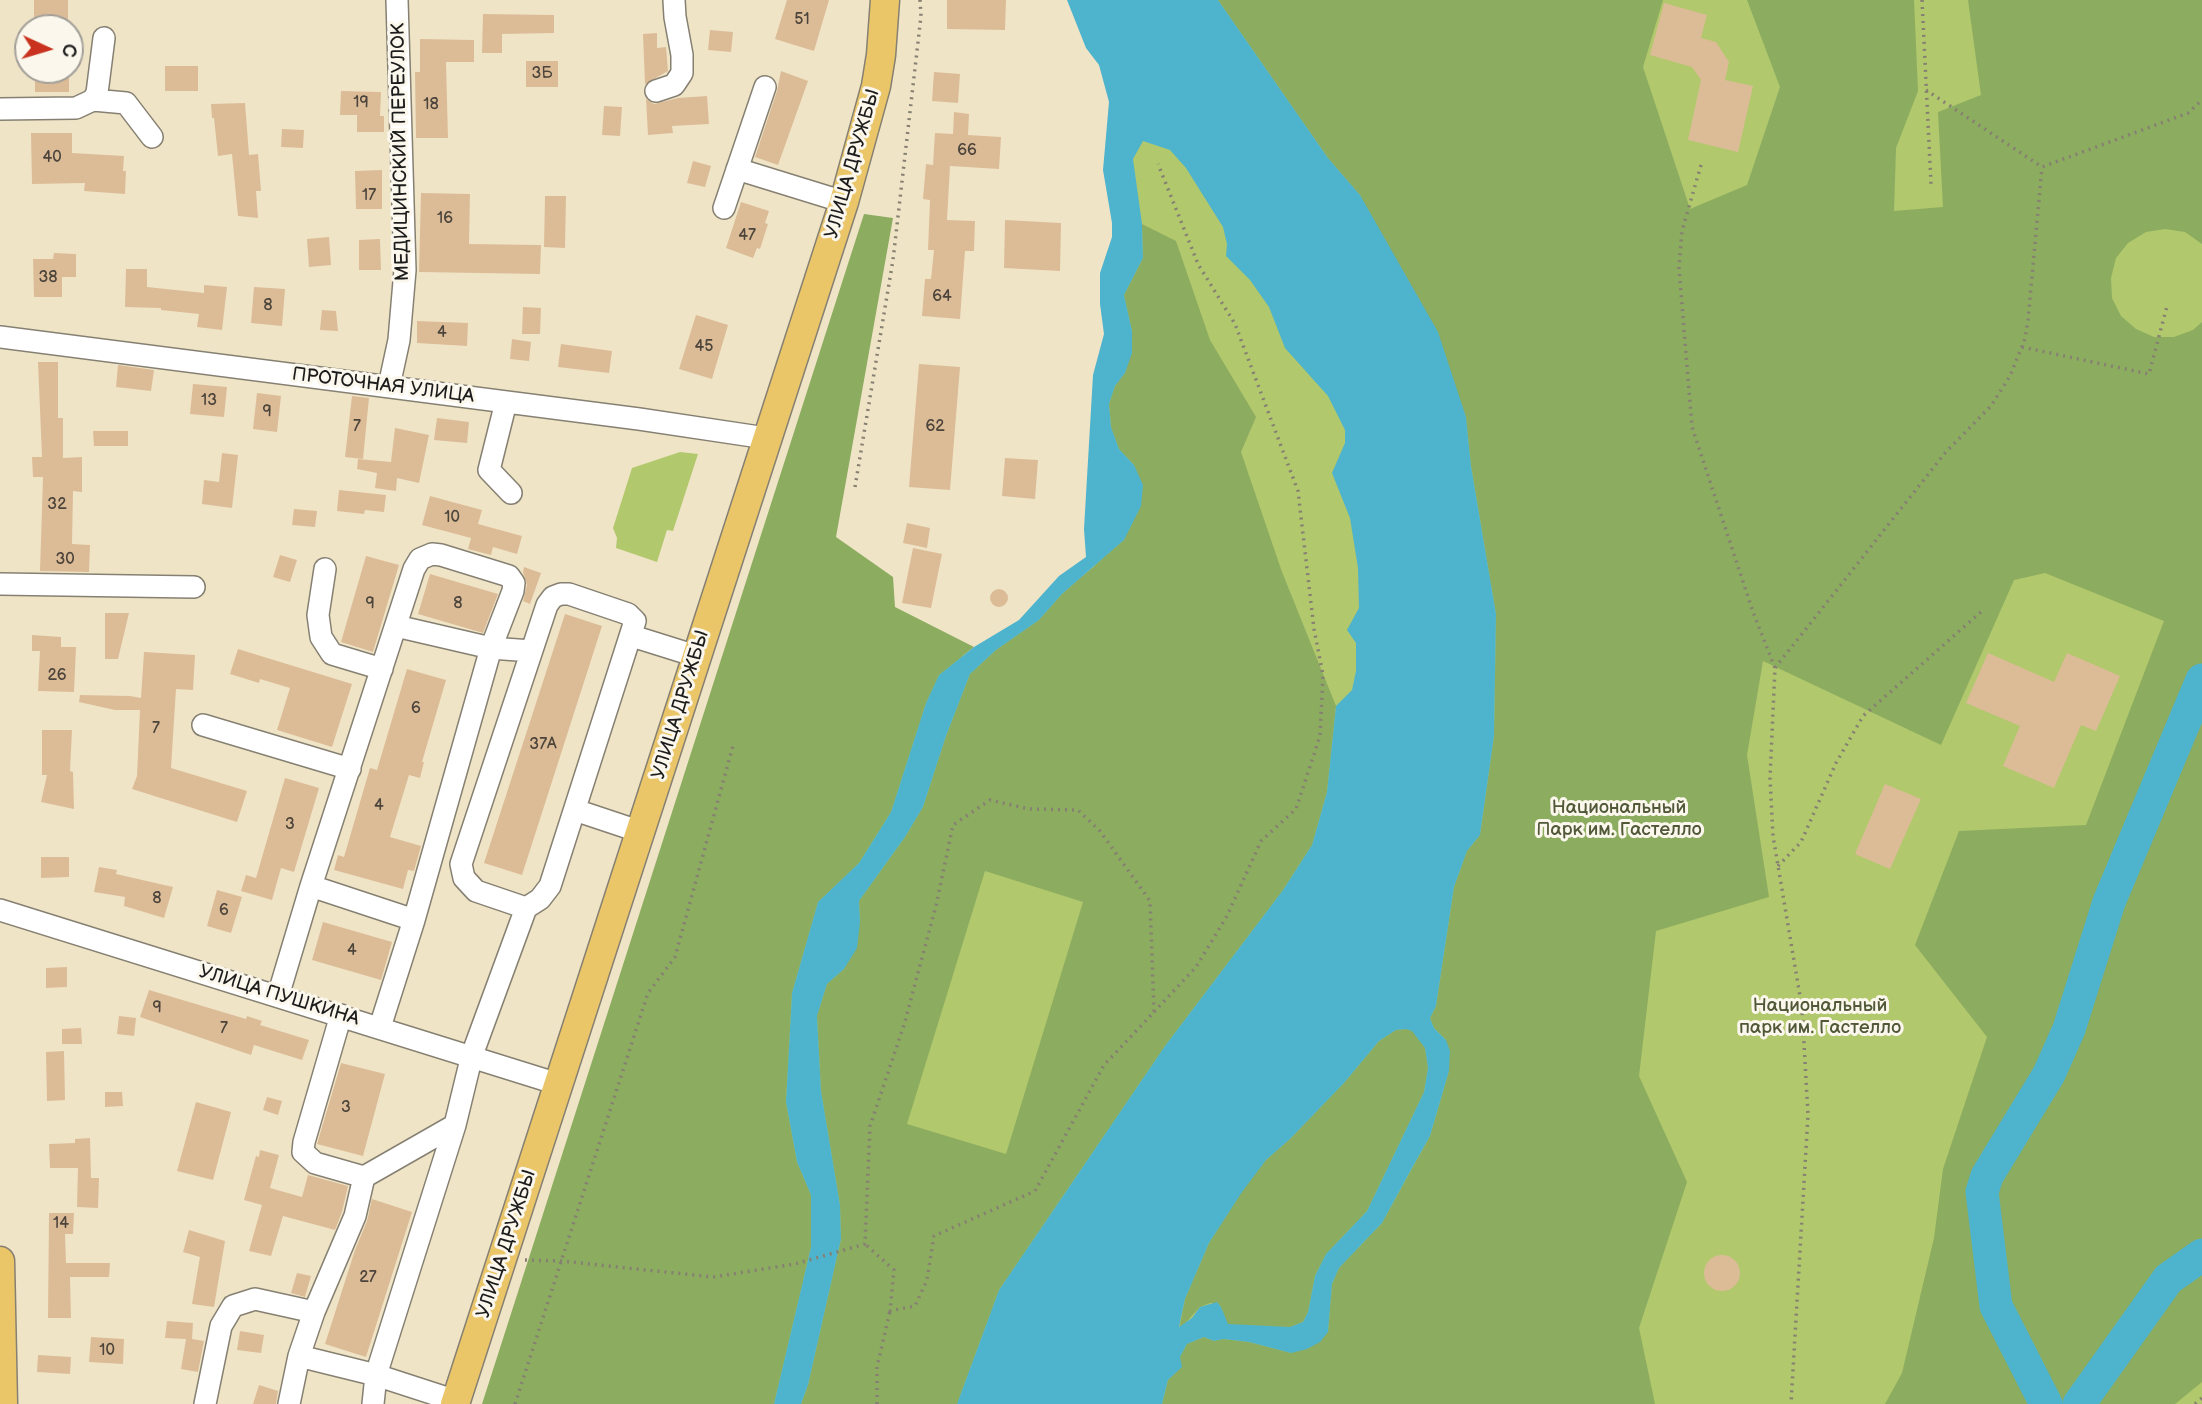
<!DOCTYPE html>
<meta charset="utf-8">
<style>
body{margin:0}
#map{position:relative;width:2202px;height:1404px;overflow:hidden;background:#f0e4c7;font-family:"Balsamiq Sans",sans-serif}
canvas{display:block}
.north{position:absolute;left:14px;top:14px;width:70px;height:70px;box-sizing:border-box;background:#fbf7ec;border:2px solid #a29f99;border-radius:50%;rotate:94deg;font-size:19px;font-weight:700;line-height:28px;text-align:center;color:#1c1c1c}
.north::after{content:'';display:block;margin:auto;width:24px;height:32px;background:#c8321e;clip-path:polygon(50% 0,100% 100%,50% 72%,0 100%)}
</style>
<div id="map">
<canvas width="2202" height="1404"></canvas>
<div class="north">С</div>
</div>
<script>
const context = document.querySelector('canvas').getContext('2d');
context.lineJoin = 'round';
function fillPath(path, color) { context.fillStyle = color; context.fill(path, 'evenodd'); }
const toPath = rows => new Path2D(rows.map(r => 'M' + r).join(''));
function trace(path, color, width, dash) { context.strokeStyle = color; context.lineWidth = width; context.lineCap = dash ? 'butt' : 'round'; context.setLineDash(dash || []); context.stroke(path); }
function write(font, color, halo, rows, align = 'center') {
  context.font = font + ' "Balsamiq Sans",sans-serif'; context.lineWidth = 6; context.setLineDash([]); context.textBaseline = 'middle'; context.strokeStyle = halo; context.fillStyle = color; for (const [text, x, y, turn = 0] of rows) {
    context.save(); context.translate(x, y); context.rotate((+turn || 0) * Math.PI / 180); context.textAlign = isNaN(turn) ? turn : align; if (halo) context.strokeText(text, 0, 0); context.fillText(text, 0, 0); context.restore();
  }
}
const green = toPath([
 [1087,0,2202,0,2202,1404,497,1404,828,548,886,617,972,661,1095,566,1121,94],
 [680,452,698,454,673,531,667,530,657,562,616,548,617,538,613,528,632,468]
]);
const forest = toPath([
 [1218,0,1663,0,1643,67,1690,209,1747,185,1780,87,1747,0,1914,0,1918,91,1896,148,1894,211,1943,207,1938,112,1981,95,1968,0,2202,0,2202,244,2185,232,2165,229,2146,232,2128,243,2116,258,2111,278,2112,298,2121,316,2136,329,2154,337,2174,337,2193,330,2202,322,2202,1382,2175,1404,1885,1404,1902,1373,1934,1238,1943,1169,1987,1037,1915,945,1959,831,2086,825,2164,621,2045,573,2014,580,1941,745,1763,661,1747,755,1769,897,1656,931,1639,1076,1687,1182,1639,1328,1655,1404,1162,1404,1168,1380,1181,1367,1180,1357,1187,1344,1204,1337,1214,1341,1223,1339,1249,1342,1291,1353,1328,1332,1332,1284,1339,1268,1382,1223,1430,1136,1449,1071,1446,1040,1434,1028,1430,1018,1436,1006,1454,887,1467,851,1480,835,1494,736,1496,614,1471,466,1466,417,1360,195,1328,158],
 [864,214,893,218,836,537,893,577,895,607,974,647,939,675,926,703,891,812,859,863,818,902,792,993,786,1102,797,1162,811,1195,811,1247,774,1404,482,1404],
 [1142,224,1176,241,1210,340,1256,417,1241,452,1282,572,1336,706,1327,792,1312,845,1283,890,1165,1046,999,1290,957,1404,801,1404,808,1385,841,1239,840,1205,821,1091,817,1016,827,984,844,969,860,922,859,901,905,837,923,807,946,736,970,674,996,650,1039,620,1062,594,1124,540,1134,465,1119,449,1111,427,1109,404,1115,386,1125,373,1132,331,1124,295,1143,258],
 [985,871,1083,902,1006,1154,907,1124],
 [1406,1029,1412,1030,1425,1048,1428,1068,1424,1092,1367,1211,1326,1254,1315,1276,1308,1312,1303,1322,1290,1327,1238,1326,1227,1324,1221,1307,1217,1303,1210,1303,1200,1307,1179,1330,1185,1299,1209,1243,1241,1192,1266,1160,1290,1139,1344,1083,1379,1041,1396,1030]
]);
const water = toPath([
 [1067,0,1218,0,1328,158,1360,195,1438,332,1466,417,1471,466,1496,614,1494,736,1480,835,1467,851,1454,887,1436,1006,1430,1018,1434,1028,1446,1040,1450,1051,1449,1071,1430,1136,1411,1170,1382,1223,1339,1268,1332,1284,1328,1332,1320,1342,1307,1349,1291,1353,1249,1342,1223,1339,1214,1341,1204,1337,1187,1344,1180,1357,1182,1367,1168,1380,1162,1404,957,1404,999,1290,1165,1046,1283,890,1312,845,1327,792,1336,706,1352,690,1356,671,1356,643,1347,630,1359,608,1358,568,1350,518,1332,473,1345,443,1345,430,1328,396,1285,348,1269,307,1250,280,1226,256,1227,244,1223,227,1186,168,1170,150,1143,141,1133,159,1142,224,1143,258,1124,295,1132,331,1132,353,1125,373,1115,386,1109,404,1111,427,1119,449,1134,465,1143,485,1141,506,1124,540,1062,594,1039,620,996,650,970,674,946,736,923,807,905,837,859,901,860,922,857,948,844,969,827,984,817,1016,821,1091,840,1205,841,1239,808,1385,801,1404,774,1404,811,1247,811,1195,797,1162,786,1102,792,993,818,902,859,863,891,812,926,703,939,675,974,647,1019,620,1059,576,1086,557,1084,529,1093,375,1104,334,1100,304,1100,273,1112,237,1112,223,1103,170,1109,102,1099,65,1086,48],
 [1406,1029,1412,1031,1425,1048,1428,1068,1424,1092,1367,1211,1326,1254,1315,1276,1308,1312,1303,1322,1290,1327,1228,1324,1221,1307,1217,1302,1200,1307,1192,1318,1179,1327,1185,1299,1209,1243,1242,1192,1266,1160,1290,1139,1344,1083,1379,1041,1396,1030]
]);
const river = toPath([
 [2046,1404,1996,1306,1982,1192,1987,1176,2049,1074,2069,1029,2109,902,2202,680],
 [2079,1404,2168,1279,2202,1255]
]);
const building = toPath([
 [34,0,68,0,68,28,34,28],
 [787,0,829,0,814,51,775,39],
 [947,0,1006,0,1005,30,947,29],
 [1664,3,1707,15,1701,38,1716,42,1729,62,1725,80,1753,86,1738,152,1688,140,1701,80,1692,67,1650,55],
 [483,14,554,15,554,33,502,34,502,53,482,53],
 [710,30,733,32,731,52,708,50],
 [657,33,657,48,666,47,668,71,645,84,643,34],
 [420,39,474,40,474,62,446,62,448,138,416,138,415,72,420,72],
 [526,61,558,61,558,87,526,87],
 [165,66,198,66,198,91,165,91],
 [35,70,69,70,69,92,35,92],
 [781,71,808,81,778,165,755,157,777,91],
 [934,72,960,74,958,103,932,101],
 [341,91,381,92,380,116,384,116,384,132,357,132,357,115,340,115],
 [707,96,709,124,672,126,673,133,648,135,646,99,654,104,678,98],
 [245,103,249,155,258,154,261,191,256,191,258,218,238,216,232,154,218,156,214,118,212,118,211,104],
 [604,106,622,107,620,136,602,135],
 [954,112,969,114,968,135,1001,137,999,169,950,166,947,220,975,221,974,251,965,251,960,319,922,316,925,279,931,279,934,250,928,250,930,200,923,199,926,164,933,165,935,133,953,134],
 [282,129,304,130,303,148,281,147],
 [31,133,72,133,72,153,124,156,123,171,126,171,125,194,84,191,85,183,32,184],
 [693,161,711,166,705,187,687,183],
 [382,170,382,209,356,209,355,171],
 [421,193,470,194,469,244,541,245,540,274,419,272],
 [545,196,566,196,565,248,544,247],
 [741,202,769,211,765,223,768,224,760,249,757,248,753,258,726,248],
 [1005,220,1061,223,1060,271,1004,268],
 [329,237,331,265,309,267,307,239],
 [380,239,381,270,359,270,359,240],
 [54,253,76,254,76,277,62,277,62,297,34,297,33,259,53,259],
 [126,269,147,269,147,287,204,293,204,285,227,287,222,330,197,327,199,314,161,310,161,308,125,307],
 [254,287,285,289,282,326,251,323],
 [523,307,541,308,540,334,522,334],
 [322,310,336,311,338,331,320,330],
 [696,315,728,325,712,379,679,369],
 [417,321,468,323,467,346,417,343],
 [512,339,531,342,529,361,510,359],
 [561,344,612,351,609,373,558,367],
 [38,362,58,362,58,418,63,418,63,458,82,457,82,492,73,491,72,544,90,545,89,572,40,571,43,477,33,477,32,457,42,457],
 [919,364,960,367,950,490,909,487],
 [118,365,154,370,151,391,116,387],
 [193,384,227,387,224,417,190,414],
 [257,393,281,396,277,432,253,429],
 [352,396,369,398,363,459,345,457],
 [437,418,469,422,467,443,434,440],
 [395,428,429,435,419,483,397,478,396,491,375,488,377,473,357,469,358,459,391,462],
 [93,431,128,431,128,446,94,446],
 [222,453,238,455,232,508,202,504,204,480,219,482],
 [1005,458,1038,460,1035,499,1002,496],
 [339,490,386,495,384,512,365,510,364,514,337,511],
 [430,496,482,510,478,524,522,536,517,554,493,547,491,555,468,549,471,538,422,525],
 [294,509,317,511,315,527,292,525],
 [907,523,930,528,927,548,903,543],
 [913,548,942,554,931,608,902,603],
 [280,555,297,560,290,582,273,577],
 [366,556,399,565,373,652,341,642],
 [524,567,541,573,530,604,523,601,527,585,523,572],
 [430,574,498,594,483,633,418,614],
 '990 598a9 9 0 1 1 18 0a9 9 0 1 1-18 0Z',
 [105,613,129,613,118,659,105,659],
 [565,614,602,626,522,875,484,863],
 [32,635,61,637,61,647,76,647,74,692,38,691,40,651,32,651],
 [238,649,352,684,332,747,277,730,290,688,260,679,259,683,230,674],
 [144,652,195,655,193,690,176,689,171,768,247,791,237,822,132,789,137,776,140,710,115,710,79,702,80,695,130,696,141,698],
 [1988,653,2054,682,2067,653,2120,676,2096,731,2081,725,2054,788,2003,766,2020,726,1966,703],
 [407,669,446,680,422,762,424,762,420,778,409,775,390,837,421,846,414,871,408,870,403,889,334,870,338,855,344,857,370,768,377,770],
 [42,730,72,730,70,771,73,772,74,809,41,802,47,775,42,775],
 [285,778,319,788,294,872,281,868,272,900,241,891,246,875,256,878],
 [1885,784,1921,799,1890,869,1855,854],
 [41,857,69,857,69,877,41,878],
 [99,867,117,870,116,874,173,887,164,918,124,906,125,897,94,892],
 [217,890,242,897,231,933,207,926],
 [323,922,392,942,381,980,312,960],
 [67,967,67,987,46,988,46,968],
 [149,990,246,1019,247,1016,262,1021,260,1025,309,1040,302,1060,254,1045,251,1055,140,1017],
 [119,1016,136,1018,134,1036,117,1034],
 [81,1028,82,1044,62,1044,62,1029],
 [64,1051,65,1100,47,1101,46,1052],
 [341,1063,385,1074,363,1156,317,1144],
 [105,1092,122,1092,123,1106,105,1107],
 [267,1097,282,1101,278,1115,263,1110],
 [196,1102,231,1112,213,1180,177,1171],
 [90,1138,91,1178,99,1178,98,1208,77,1207,78,1168,50,1168,49,1144,75,1143,75,1139],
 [260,1150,279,1155,270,1188,302,1197,308,1175,348,1186,342,1212,335,1230,283,1216,271,1256,249,1251,262,1205,244,1200,256,1156,259,1157],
 [372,1199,412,1212,366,1357,325,1344,355,1250,367,1221],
 [49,1213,74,1213,73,1234,65,1234,66,1263,110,1263,109,1277,70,1277,71,1318,48,1318],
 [189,1230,225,1241,214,1307,192,1304,200,1257,183,1252],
 '1704 1273a18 18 0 1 1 36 0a18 18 0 1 1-36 0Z',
 [297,1273,311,1276,305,1297,291,1293],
 [167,1321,193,1323,192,1339,204,1341,198,1372,181,1369,186,1339,165,1338],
 [240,1331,264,1335,261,1353,237,1350],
 [91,1337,124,1339,123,1364,89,1362],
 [38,1355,71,1357,70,1374,37,1372],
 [259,1385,278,1391,276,1404,253,1404]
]);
const path = toPath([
 [1922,0,1931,184],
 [1926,90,2042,167,2188,113,2202,100],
 [1701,165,1682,231,1679,268,1692,427,1753,612,1775,668,1770,778,1773,836,1802,1008,1808,1115,1791,1404],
 [2022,347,2149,374,2167,306],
 [855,487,893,260,921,16,920,0],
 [1775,668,1945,453,1991,406,2010,376,2025,339,2028,320,2042,167],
 [1778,866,1801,842,1836,763,1863,716,1982,611],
 [1154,1012,1196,967,1227,916,1261,841,1296,809,1320,736,1323,675,1314,629,1298,491,1235,324,1198,264,1158,164],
 [525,1260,561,1261,713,1277,795,1264,865,1244,870,1126,904,1025,936,906,953,825,990,800,1029,809,1078,810,1100,831,1150,901,1154,1012,1104,1065,1035,1191,934,1236,927,1280,915,1306,890,1311,894,1270,865,1244],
 [515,1404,648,993,675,957,734,742],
 [877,1404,877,1367,890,1311],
 [2195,1404,2202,1398]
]);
const minor = toPath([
 [656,91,674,85,682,73,682,55,675,17,674,0],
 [93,100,126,103,152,137],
 [0,109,76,108,93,100,97,93,104,38],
 [737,169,844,202],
 [724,208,765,87],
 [0,337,639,419,766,438],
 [389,386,399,340,405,270,397,0],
 [506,402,489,470,511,493],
 [325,569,318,615,321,637,332,654,382,669],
 [0,584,194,587],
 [561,594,569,594,628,614,635,621,550,886,540,899,526,908,476,891,464,878,461,864,547,605,553,597,561,594],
 [396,626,491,648,531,651],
 [632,636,696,656],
 [203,725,350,769],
 [575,810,641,832],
 [0,910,558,1084],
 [278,996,311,886,414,569,420,559,432,554,441,555,509,576,514,583,513,591,491,648,414,920,311,886],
 [380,1027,414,920],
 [364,1177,455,1125],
 [314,1312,355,1216,364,1177,315,1163,303,1152,304,1142,341,1015],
 [205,1404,221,1326,233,1306,255,1299,314,1312,299,1356,376,1375,456,1401],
 [289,1404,299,1356],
 [373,1404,376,1375,455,1125,472,1055,526,908]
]);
const major = toPath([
 [0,1261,3,1404],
 [455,1404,844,202,876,86,881,55,885,0]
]);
const numberNames = [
 ["51",802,20],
 ["3Б",542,74],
 ["19",361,103],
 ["18",431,105],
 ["66",967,151],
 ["40",52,158],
 ["17",369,196],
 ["16",445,219],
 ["47",747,236],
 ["38",48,278],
 ["64",942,297],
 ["8",268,306],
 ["4",442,333],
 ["45",704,347],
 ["13",209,401],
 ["9",267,412],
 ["7",357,427],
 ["62",935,427],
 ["32",57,505],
 ["10",452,518],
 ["30",65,560],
 ["9",370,604],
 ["8",458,604],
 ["26",57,676],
 ["6",416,709],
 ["7",156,729],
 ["37А",543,745],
 ["4",379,806],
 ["3",290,825],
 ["8",157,899],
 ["6",224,911],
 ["4",352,951],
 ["9",157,1008],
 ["7",224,1029],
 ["3",346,1108],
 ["14",61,1224],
 ["27",368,1278],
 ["10",107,1351]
];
const streetNames = [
 ["МЕДИЦИНСКИЙ ПЕРЕУЛОК",401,152,-91],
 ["УЛИЦА ДРУЖБЫ",853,164,-74],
 ["ПРОТОЧНАЯ УЛИЦА",383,386,7],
 ["УЛИЦА ДРУЖБЫ",681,705,-73],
 ["УЛИЦА ПУШКИНА",279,996,17],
 ["УЛИЦА ДРУЖБЫ",507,1244,-72]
];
const parkNames = [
 ["Национальный",1619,808],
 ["Парк им. Гастелло",1619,830],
 ["Национальный",1820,1006],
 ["парк им. Гастелло",1820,1028]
];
fillPath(green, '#b1c86d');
fillPath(forest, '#8cac60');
fillPath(water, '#4eb3cd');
trace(river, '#4eb3cd', 33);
fillPath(building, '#dcbc97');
trace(minor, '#868072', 24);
trace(major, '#868072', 31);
trace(path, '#868072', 3.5, [2, 5]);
trace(minor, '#fff', 21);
trace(major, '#ebc669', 28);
write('16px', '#4c443b', null, numberNames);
write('19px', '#1c1c1c', '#fbf7ec', streetNames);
write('19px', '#505838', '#fbf7ec', parkNames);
</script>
